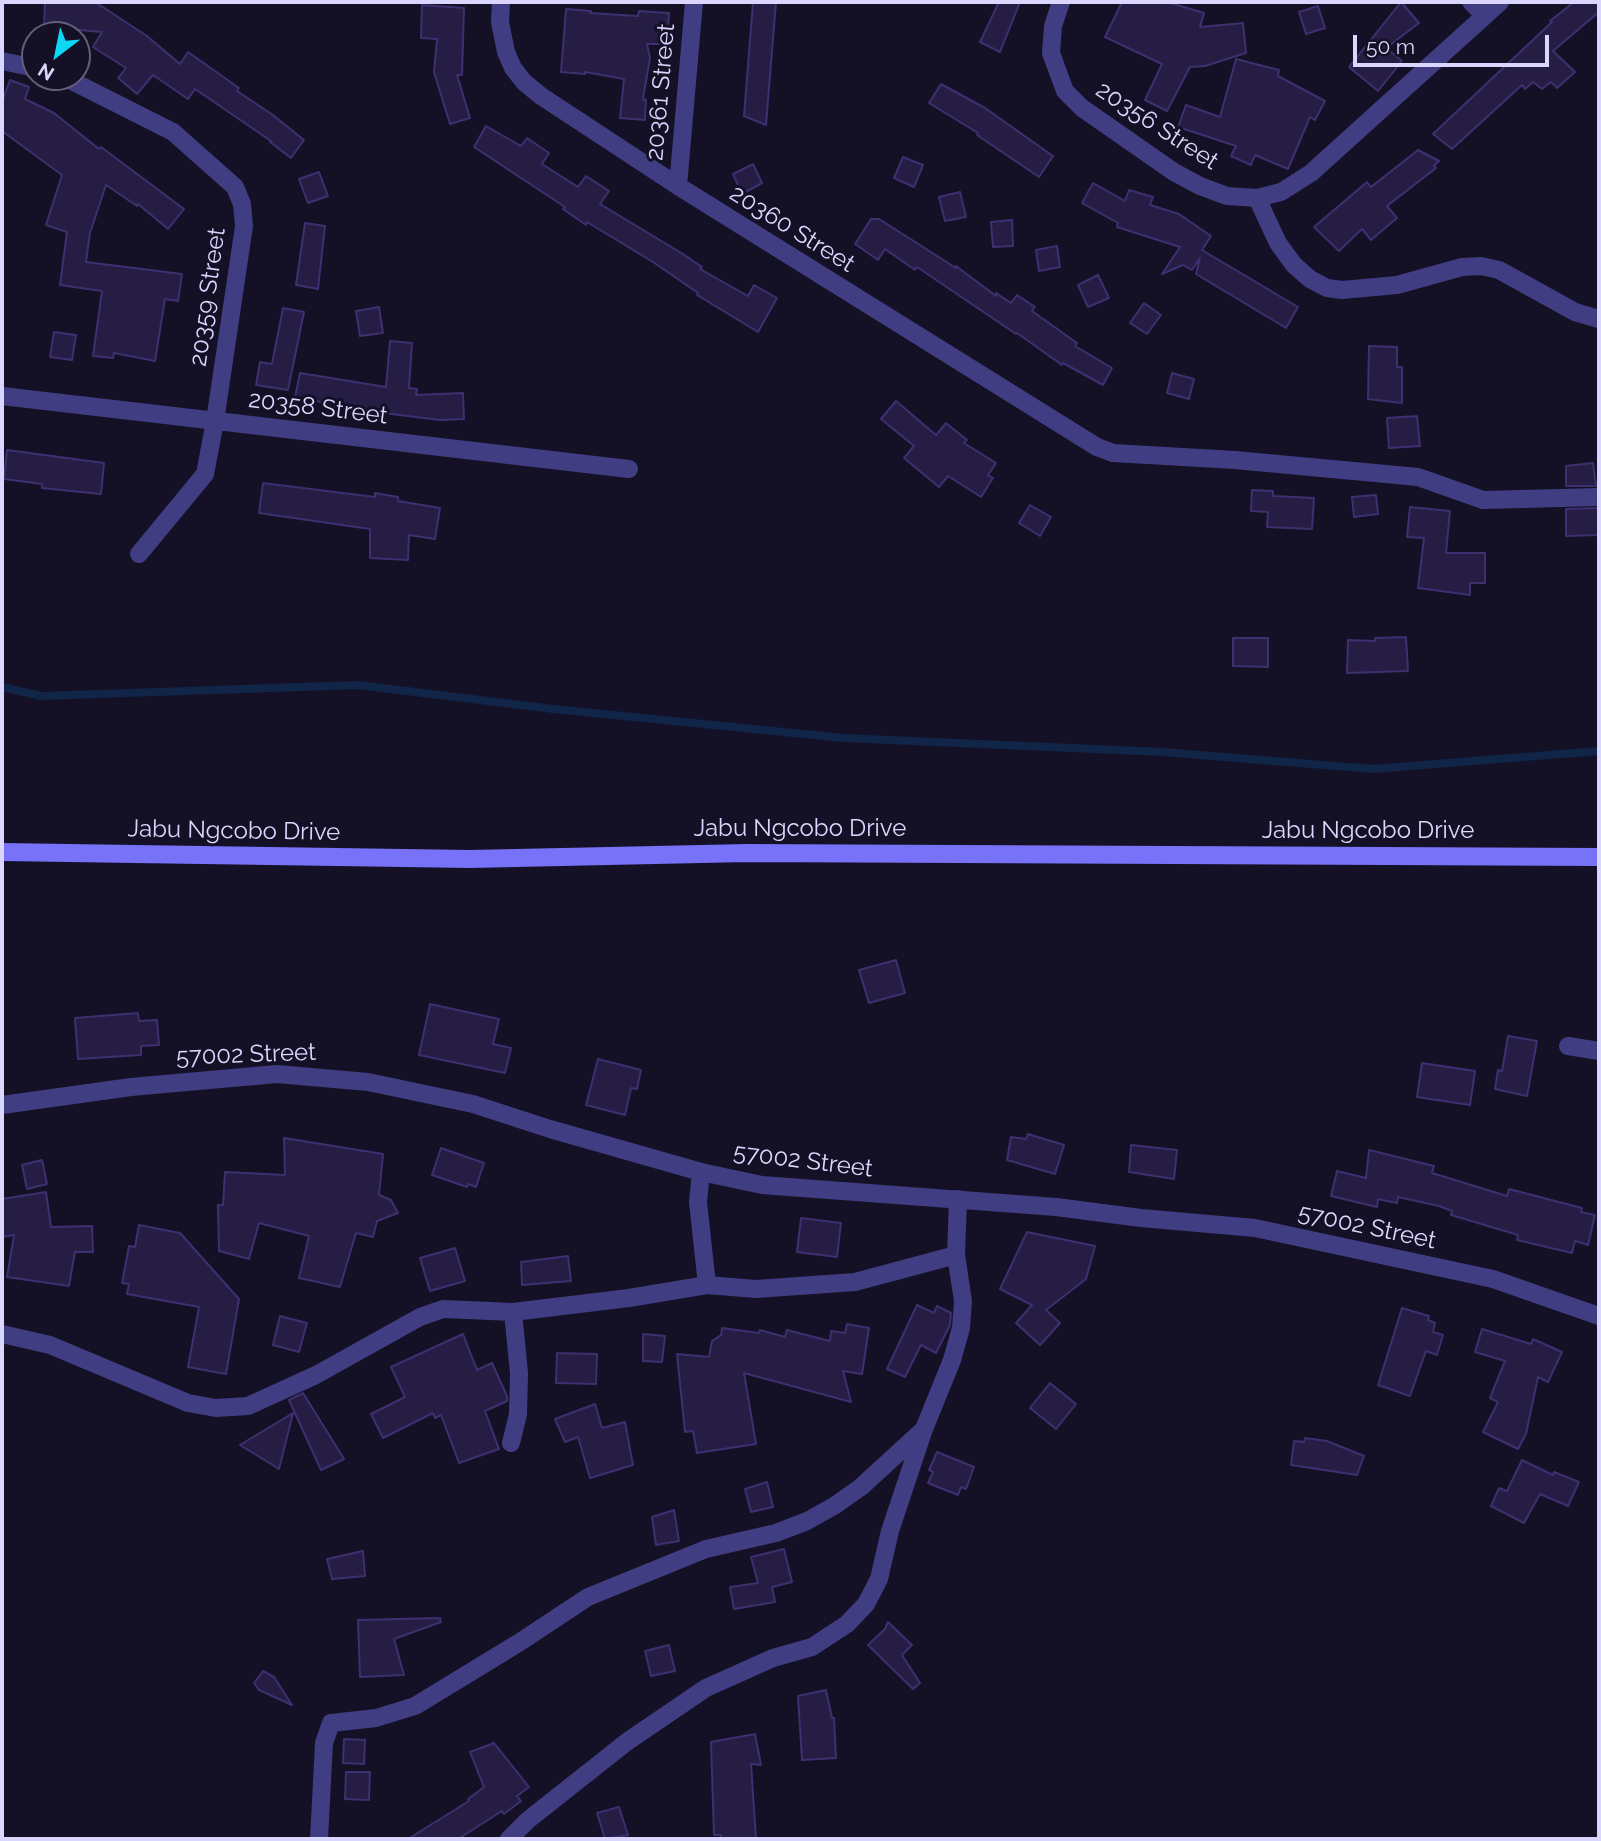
<!DOCTYPE html>
<style>
body{margin:0}
#map{position:relative;width:1601px;height:1841px;overflow:hidden;background:#141025;font-family:Raleway,sans-serif}
canvas{display:block}
.frame{position:absolute;inset:0;border:4px solid #dbd6fd;pointer-events:none}
.north{position:absolute;left:21px;top:21px;width:70px;height:70px;box-sizing:border-box;background:#141025;border:2px solid #645f7b;border-radius:50%;rotate:212deg;font-size:19px;font-weight:700;line-height:28px;text-align:center;color:#dbd6fd}
.north::after{content:'';display:block;margin:auto;width:24px;height:32px;background:#0cd8f3;clip-path:polygon(50% 0,100% 100%,50% 72%,0 100%)}
.scale{position:absolute;left:1353px;top:35px;width:196px;height:32px;box-sizing:border-box;border:4px solid #dbd6fd;border-top:0;padding-left:9px;font-size:21px;line-height:24px;white-space:nowrap;color:#dbd6fd;-webkit-text-stroke:5px #141025;paint-order:stroke}
</style>
<div id="map">
<canvas width="1601" height="1841"></canvas>
<div class="frame"></div>
<div class="north">N</div>
<div class="scale">50 m</div>
</div>
<script>
const context = document.querySelector('canvas').getContext('2d');
context.lineJoin = 'round';
const toPath = rows => new Path2D(rows.map(r => 'M' + r).join(''));
function trace(path, color, width, dash) { context.strokeStyle = color; context.lineWidth = width; context.lineCap = dash ? 'butt' : 'round'; context.setLineDash(dash || []); context.stroke(path); }
function fillPath(path, color) { context.fillStyle = color; context.fill(path, 'evenodd'); }
function write(font, color, halo, rows, align = 'center') {
  context.font = font + ' Raleway,sans-serif'; context.lineWidth = 6; context.setLineDash([]); context.textBaseline = 'middle'; context.strokeStyle = halo; context.fillStyle = color; for (const [text, x, y, turn = 0] of rows) {
    context.save(); context.translate(x, y); context.rotate((+turn || 0) * Math.PI / 180); context.textAlign = isNaN(turn) ? turn : align; if (halo) context.strokeText(text, 0, 0); context.fillText(text, 0, 0); context.restore();
  }
}
const stream = toPath([
 [2,687,41,696,358,685,553,709,844,738,1163,752,1373,769,1599,751]
]);
const building = toPath([
 [45,2,95,2,147,36,180,64,188,52,239,88,237,91,273,115,304,140,291,158,270,142,271,141,195,89,188,99,153,75,137,94,118,78,126,68,93,47,102,32,44,27,45,2],
 [753,2,776,2,766,125,744,116,753,2],
 [999,2,1020,2,1000,52,980,42,999,2],
 [1122,2,1167,2,1204,13,1200,27,1243,23,1246,53,1205,66,1190,67,1167,111,1145,100,1162,64,1105,37,1122,2],
 [1401,2,1419,23,1386,48,1402,61,1378,91,1349,67,1401,2],
 [1574,2,1599,2,1599,12,1553,51,1575,72,1557,88,1551,82,1542,89,1533,82,1525,89,1522,85,1452,149,1433,134,1552,22,1550,21,1574,2],
 [422,5,464,8,462,75,457,75,470,118,450,124,434,72,437,39,421,38,422,5],
 [1318,6,1325,28,1306,34,1299,12,1318,6],
 [566,9,591,11,590,13,638,16,639,11,669,13,667,44,647,44,650,58,643,99,646,100,645,120,620,118,624,79,585,72,585,74,561,72,566,9],
 [1236,59,1279,70,1278,76,1325,101,1315,120,1310,117,1288,169,1255,155,1251,165,1231,156,1236,146,1178,127,1186,105,1220,117,1236,59],
 [10,80,29,87,25,99,54,113,99,149,101,147,184,209,168,229,138,204,137,206,106,185,90,233,86,262,182,274,178,301,165,299,155,361,114,353,113,358,93,356,102,291,60,285,67,232,46,225,62,175,2,131,2,102,10,80],
 [941,84,985,108,1053,156,1039,177,977,135,978,133,929,103,941,84],
 [486,126,521,146,527,138,549,153,542,164,578,187,586,176,609,191,600,204,683,254,702,267,700,269,748,296,754,285,777,298,758,332,697,295,698,293,653,262,587,222,586,225,563,209,565,207,474,147,486,126],
 [1418,150,1439,161,1434,166,1436,168,1387,206,1397,218,1371,240,1362,229,1339,251,1314,227,1367,182,1371,187,1418,150],
 [903,157,923,165,914,187,894,178,903,157],
 [753,164,762,183,742,194,733,174,753,164],
 [319,172,328,196,308,203,299,179,319,172],
 [1093,183,1125,201,1129,190,1153,197,1150,205,1179,214,1211,236,1202,250,1298,307,1286,328,1196,274,1200,258,1192,270,1183,265,1162,274,1180,247,1117,227,1118,223,1082,203,1093,183],
 [960,192,966,217,945,221,939,197,960,192],
 [871,219,879,219,956,268,956,266,996,296,996,293,1011,303,1017,295,1035,307,1032,311,1077,343,1075,346,1112,368,1103,385,1063,363,1062,365,1017,333,1016,334,917,267,915,270,885,249,878,260,855,244,871,219],
 [1012,220,1013,246,993,247,991,222,1012,220],
 [305,223,325,226,318,289,296,285,305,223],
 [1057,246,1060,267,1039,271,1036,250,1057,246],
 [1098,275,1109,298,1088,307,1078,285,1098,275],
 [1144,303,1161,315,1147,334,1130,323,1144,303],
 [379,307,383,333,360,336,356,311,379,307],
 [283,308,304,312,288,390,256,385,260,362,272,364,283,308],
 [54,332,76,335,72,360,50,357,54,332],
 [390,341,412,343,409,388,417,389,416,395,463,393,464,419,440,420,367,411,295,397,300,373,386,387,390,341],
 [1369,346,1397,347,1397,367,1402,367,1402,403,1368,399,1369,346],
 [1172,373,1194,379,1189,399,1167,393,1172,373],
 [896,401,936,435,946,423,967,440,964,443,996,463,988,475,993,478,981,497,948,476,939,487,904,458,914,446,881,419,896,401],
 [1417,416,1420,446,1389,448,1387,418,1417,416],
 [7,450,104,463,101,494,42,488,42,484,4,479,7,450],
 [1593,463,1596,486,1566,486,1566,466,1593,463],
 [263,483,375,497,375,493,398,497,398,501,440,508,435,539,409,535,408,560,370,558,370,529,259,513,263,483],
 [1252,490,1273,491,1273,496,1314,498,1312,529,1267,527,1268,512,1251,511,1252,490],
 [1376,495,1378,514,1354,517,1352,497,1376,495],
 [1030,505,1051,517,1040,536,1019,523,1030,505],
 [1410,507,1450,511,1446,553,1485,553,1485,583,1470,583,1470,595,1418,588,1424,538,1407,537,1410,507],
 [1599,508,1599,535,1566,536,1566,509,1599,508],
 [1406,637,1408,671,1347,673,1348,640,1375,641,1375,638,1406,637],
 [1233,638,1268,638,1268,667,1233,666,1233,638],
 [896,960,905,993,869,1003,859,970,896,960],
 [430,1004,499,1019,493,1044,511,1048,505,1073,419,1055,430,1004],
 [138,1013,139,1021,157,1020,159,1045,141,1046,141,1055,78,1059,75,1018,138,1013],
 [1508,1036,1537,1041,1527,1096,1495,1089,1498,1070,1502,1071,1508,1036],
 [598,1059,641,1070,637,1089,631,1088,625,1115,586,1105,598,1059],
 [1422,1063,1475,1071,1470,1105,1417,1097,1422,1063],
 [1028,1134,1064,1145,1055,1174,1007,1160,1011,1137,1026,1139,1028,1134],
 [284,1138,383,1154,379,1195,391,1200,398,1213,377,1221,373,1237,356,1233,340,1287,299,1278,309,1236,259,1223,249,1259,219,1251,218,1205,223,1205,225,1172,285,1175,284,1138],
 [1131,1145,1177,1150,1174,1179,1129,1172,1131,1145],
 [441,1148,484,1163,476,1187,468,1184,467,1187,432,1175,441,1148],
 [1369,1150,1434,1166,1432,1173,1507,1196,1509,1189,1582,1208,1581,1212,1595,1215,1588,1245,1575,1241,1572,1253,1517,1240,1518,1235,1451,1215,1452,1211,1439,1206,1398,1197,1397,1203,1378,1199,1377,1207,1331,1196,1337,1171,1366,1178,1369,1150],
 [42,1160,47,1184,27,1189,22,1165,42,1160],
 [46,1192,51,1227,92,1226,93,1252,75,1252,69,1286,7,1277,14,1235,2,1237,2,1199,46,1192],
 [801,1218,841,1223,837,1257,797,1252,801,1218],
 [139,1225,180,1233,239,1299,226,1374,188,1367,199,1307,127,1294,129,1284,122,1283,129,1246,135,1247,139,1225],
 [1027,1232,1095,1246,1086,1279,1046,1310,1060,1323,1040,1345,1016,1323,1032,1305,1000,1289,1027,1232],
 [455,1248,465,1281,430,1291,420,1258,455,1248],
 [568,1256,571,1281,522,1285,521,1262,568,1256],
 [917,1305,934,1313,937,1306,951,1313,950,1325,936,1353,921,1345,905,1377,887,1369,917,1305],
 [1402,1308,1429,1316,1428,1320,1435,1323,1433,1332,1443,1335,1437,1355,1426,1351,1410,1396,1378,1385,1402,1308],
 [280,1316,307,1323,299,1352,273,1345,280,1316],
 [847,1324,869,1328,862,1374,843,1371,851,1402,744,1373,756,1444,697,1453,693,1431,685,1432,677,1354,709,1357,712,1341,721,1335,722,1328,759,1333,760,1330,785,1337,787,1330,830,1341,831,1331,845,1333,847,1324],
 [1482,1329,1531,1344,1533,1339,1562,1352,1548,1382,1538,1377,1526,1434,1518,1449,1483,1432,1498,1402,1490,1398,1505,1361,1475,1352,1482,1329],
 [463,1334,477,1370,492,1363,507,1396,507,1401,485,1411,499,1449,459,1463,441,1415,435,1418,433,1413,383,1438,371,1414,405,1397,391,1367,463,1334],
 [643,1334,665,1336,662,1362,643,1361,643,1334],
 [557,1353,597,1354,596,1384,556,1383,557,1353],
 [1050,1383,1076,1404,1056,1429,1030,1408,1050,1383],
 [303,1393,344,1459,321,1470,289,1400,303,1393],
 [595,1404,602,1428,625,1422,633,1465,590,1478,578,1437,565,1442,555,1419,595,1404],
 [293,1413,279,1469,240,1445,293,1413],
 [1305,1438,1327,1441,1364,1456,1357,1475,1291,1465,1294,1441,1304,1442,1305,1438],
 [937,1452,974,1467,966,1489,961,1487,958,1495,928,1483,933,1472,929,1470,937,1452],
 [1522,1460,1553,1475,1554,1472,1579,1482,1568,1506,1540,1494,1524,1523,1491,1506,1499,1488,1507,1491,1522,1460],
 [767,1482,773,1507,751,1512,745,1489,767,1482],
 [674,1510,679,1541,656,1545,652,1517,674,1510],
 [784,1549,792,1582,772,1587,775,1602,734,1609,730,1587,758,1583,751,1557,784,1549],
 [363,1551,365,1576,332,1579,327,1559,363,1551],
 [440,1618,441,1622,394,1639,404,1675,360,1677,358,1620,440,1618],
 [888,1622,912,1645,902,1655,920,1683,913,1689,868,1645,885,1629,888,1622],
 [669,1645,675,1671,651,1676,645,1651,669,1645],
 [263,1671,274,1677,292,1705,259,1690,254,1683,263,1671],
 [826,1690,832,1718,834,1718,836,1758,802,1760,798,1696,826,1690],
 [755,1734,761,1765,751,1764,756,1839,721,1839,721,1835,714,1835,711,1742,755,1734],
 [344,1739,365,1740,364,1764,343,1763,344,1739],
 [494,1743,529,1787,517,1796,521,1801,504,1814,502,1811,458,1839,408,1839,469,1801,468,1799,484,1787,470,1752,494,1743],
 [346,1772,370,1772,369,1800,345,1799,346,1772],
 [619,1807,628,1835,605,1839,597,1813,619,1807]
]);
const minor = toPath([
 [501,2,500,22,506,52,513,68,524,82,541,96,678,186,1097,447,1113,453,1235,460,1418,477,1483,500,1599,497],
 [1061,2,1053,26,1051,53,1065,91,1082,108,1174,172,1200,186,1227,196,1257,198,1281,192,1311,173,1500,2],
 [1471,2,1485,16],
 [2,61,35,68],
 [64,77,173,132,235,187,242,204,244,226,215,421,205,474,139,554],
 [678,186,694,2],
 [1257,198,1278,243,1294,265,1310,279,1327,288,1342,290,1397,285,1462,267,1481,266,1499,270,1575,312,1599,319],
 [2,396,629,469],
 [1568,1046,1599,1051],
 [701,1172,698,1202,707,1285],
 [2,1334,50,1345,188,1403,216,1408,248,1406,316,1375,420,1317,443,1309,513,1312,629,1298,707,1285,756,1289,855,1282,956,1255],
 [511,1443,518,1414,519,1373,513,1312],
 [319,1839,324,1743,331,1723,376,1718,415,1706,520,1642,588,1597,706,1549,776,1533,807,1521,834,1506,861,1487,921,1432],
 [509,1839,528,1820,628,1741,706,1688,773,1658,812,1647,847,1624,866,1604,879,1579,890,1531,924,1429,952,1360,961,1328,963,1301,956,1255,958,1199]
]);
const tertiary = toPath([
 [2,1105,131,1087,277,1074,368,1082,473,1104,550,1129,701,1172,762,1185,1056,1207,1141,1218,1255,1228,1493,1279,1599,1316]
]);
const secondary = toPath([
 [2,852,470,859,747,853,1599,857]
]);
const streetNames = [
 ["20361 Street",661,92,-85],
 ["20356 Street",1157,126,33],
 ["20360 Street",792,229,32],
 ["20359 Street",208,297,-82],
 ["20358 Street",318,408,7],
 ["Jabu Ngcobo Drive",800,829],
 ["Jabu Ngcobo Drive",234,831,1],
 ["Jabu Ngcobo Drive",1368,831],
 ["57002 Street",246,1055,-2],
 ["57002 Street",803,1161,7],
 ["57002 Street",1367,1227,12]
];
trace(stream, '#112548', 8);
fillPath(building, '#261d45');
trace(building, '#3e3070', 2);
trace(minor, '#413d82', 18);
trace(tertiary, '#413d82', 18);
trace(secondary, '#7772f8', 18);
write('24px', '#dbd6fd', '#141025', streetNames);
</script>
